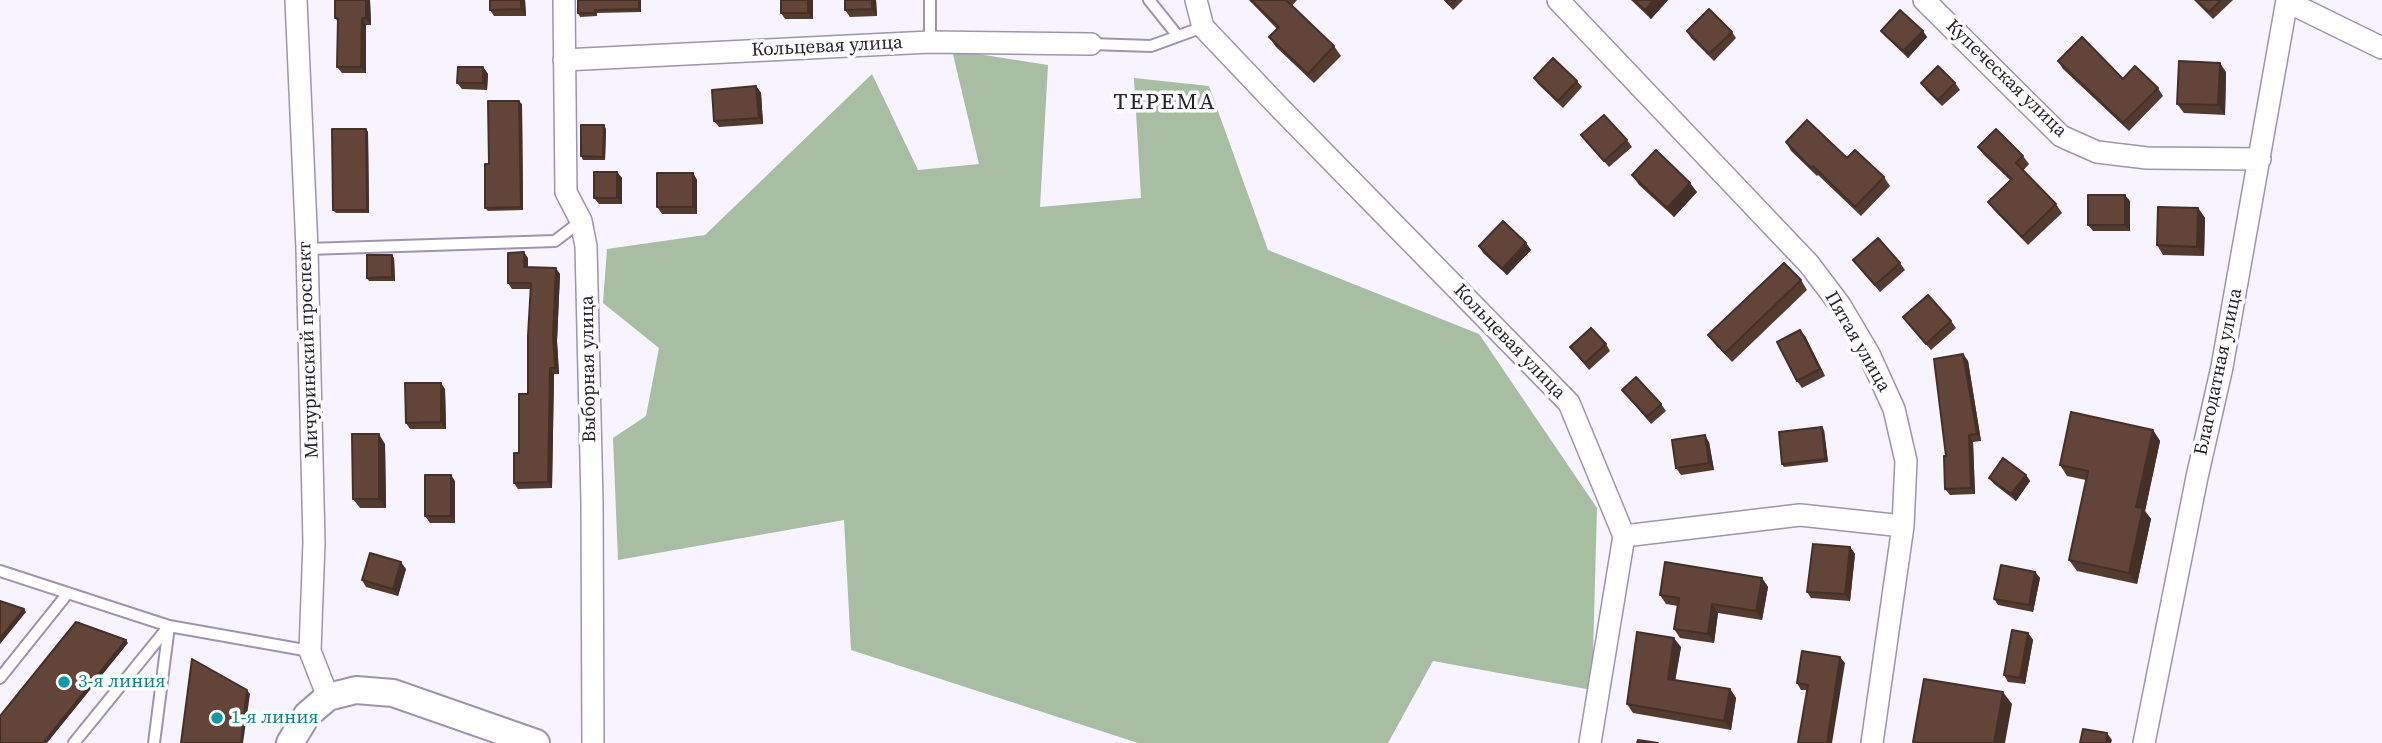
<!DOCTYPE html>
<meta charset="utf-8">
<style>
body{margin:0}
canvas{display:block;background:#f7f3ff}
</style>
<canvas width="2382" height="743"></canvas>
<script>
const context = document.querySelector('canvas').getContext('2d');
context.lineJoin = 'round';
function fillPath(path, color) { context.fillStyle = color; context.fill(path, 'evenodd'); }
const toPath = rows => new Path2D(rows.map(r => 'M' + r).join(''));
function trace(path, color, width, dash) { context.strokeStyle = color; context.lineWidth = width; context.lineCap = dash ? 'butt' : 'round'; context.setLineDash(dash || []); context.stroke(path); }
function write(font, color, halo, rows, align = 'center') {
  context.font = font + ' "Source Serif 4",serif'; context.lineWidth = 7; context.setLineDash([]); context.textBaseline = 'middle'; context.strokeStyle = halo; context.fillStyle = color; for (const [text, x, y, turn = 0] of rows) {
    context.save(); context.translate(x, y); context.rotate((+turn || 0) * Math.PI / 180); context.textAlign = isNaN(turn) ? turn : align; if (halo) context.strokeText(text, 0, 0); context.fillText(text, 0, 0); context.restore();
  }
}
const forest = toPath([
 [952,50,1048,65,1040,207,1141,198,1134,78,1209,86,1268,250,1479,334,1597,508,1592,690,1433,661,1388,743,1138,743,851,650,844,520,618,560,613,438,646,416,659,348,603,303,607,249,705,235,872,74,918,170,979,164]
]);
const service = toPath([
 [930,0,930,42],
 [1149,0,1177,35],
 [1091,44,1151,46,1203,27],
 [307,249,555,241,581,221],
 [0,571,169,626,310,651],
 [0,678,68,593],
 [74,743,169,626],
 [154,743,169,626]
]);
const minor = toPath([
 [296,0,307,249,314,542,310,651,328,697],
 [564,0,566,192,581,221,586,246,592,502,593,743],
 [1196,0,1203,27,1278,106,1569,403,1624,536,1590,743],
 [1558,0,1809,264,1840,305,1869,354,1894,409,1906,461,1903,526,1872,743],
 [1924,0,2061,136,2097,152,2147,158,2260,159],
 [2288,2,2382,48],
 [564,60,930,42,1091,44],
 [1624,536,1800,515,1903,526],
 [2144,743,2197,477,2222,367,2287,0]
]);
const tertiary = toPath([
 [290,743,307,715,328,697,356,690,393,693,536,743]
]);
const wall = toPath([
 [335,0,370,0,371,25,366,25,366,73,342,73,337,67,338,22,335,18],
 [525,0,526,16,494,16,490,10],
 [641,0,641,12,597,13,597,16,580,17,578,13],
 [813,0,813,19,785,19,781,13],
 [845,0,876,0,877,16,850,17,845,10],
 [1249,0,1297,0,1292,6,1334,46,1341,56,1314,83,1276,47,1269,37,1277,29],
 [1444,0,1463,0,1453,10],
 [1631,0,1668,0,1651,19],
 [2194,0,2233,0,2213,19],
 [1687,31,1732,32,1736,38,1714,61,1691,38],
 [1881,31,1923,31,1927,37,1908,58,1886,37],
 [2058,61,2158,88,2163,96,2129,131,2063,69],
 [483,67,488,74,487,90,462,89,457,83],
 [2226,72,2225,115,2184,113,2177,104],
 [1534,78,1577,81,1582,87,1563,108,1538,84],
 [1921,83,1955,83,1960,90,1942,106,1926,90],
 [756,86,761,93,763,124,719,127,714,121],
 [522,104,523,210,488,211,485,208,489,164],
 [366,129,368,132,369,213,336,213,333,210],
 [606,129,605,160,583,160,581,156],
 [1581,135,1627,140,1632,147,1609,167],
 [1786,142,1847,158,1884,177,1890,186,1861,216,1818,175,1817,176,1791,151],
 [1978,147,2023,156,2029,164,2023,171,2056,204,2062,213,2028,245,1994,210,1988,202,2010,180,1984,155],
 [617,172,622,178,622,204,599,204,594,198],
 [693,173,697,180,697,214,662,214,657,207],
 [1632,175,1697,192,1674,217,1639,185],
 [2130,201,2130,231,2093,231,2088,225],
 [2198,208,2205,218,2204,256,2163,255,2157,245],
 [1526,243,1531,250,1507,275,1483,253,1479,246],
 [394,258,395,281,369,281,367,278],
 [528,258,528,267,560,274,557,341,559,374,554,374,552,488,518,489,514,483,528,394,531,289,512,289,508,283],
 [1853,260,1900,263,1905,270,1880,292],
 [1801,280,1807,290,1732,362,1715,344,1708,335],
 [1903,317,1951,321,1956,328,1931,350],
 [1805,336,1825,376,1802,388,1797,381],
 [1606,344,1610,351,1589,370,1570,347],
 [1963,354,1968,361,1981,441,1973,442,1975,494,1950,495,1945,489,1946,456],
 [445,389,446,429,410,429,406,423],
 [1622,390,1661,404,1666,411,1651,424],
 [1824,430,1828,462,1784,467,1782,464],
 [2153,430,2160,441,2145,511,2151,519,2137,584,2077,571,2069,560,2086,480,2067,476,2060,465],
 [1709,442,1714,470,1681,475,1676,468],
 [385,444,386,508,360,508,353,499],
 [2026,475,2030,481,2016,501,1994,484,1989,478],
 [455,481,455,523,430,523,425,516],
 [1850,547,1855,554,1850,601,1811,598,1807,592],
 [406,569,398,596,366,587,362,580],
 [2035,572,2040,578,2033,612,1998,605,1994,599],
 [1762,578,1768,587,1762,620,1718,613,1714,643,1680,638,1674,629,1678,606,1666,604,1660,595],
 [2028,633,2033,640,2025,684,2008,682,2004,675],
 [1681,647,1675,680,1730,689,1736,698,1731,730,1633,713,1627,704],
 [1845,663,1807,690,1801,690,1797,683]
]);
const shadedWall = toPath([
 [366,0,370,0,371,25,366,18],
 [521,0,525,0,526,16,521,9],
 [639,0,641,0,641,12,639,9],
 [808,0,813,0,813,19,808,13],
 [872,0,876,0,877,16,872,9],
 [1654,0,1668,0,1651,19,1645,10],
 [362,18,366,25,366,73,361,67],
 [1923,31,1927,37,1908,58,1903,51],
 [2220,63,2226,72,2225,115,2218,105],
 [483,67,488,74,487,90,483,83],
 [756,86,761,93,763,124,759,118],
 [519,101,522,104,523,210,521,207],
 [604,125,606,129,605,160,603,157],
 [366,129,368,132,369,213,367,210],
 [617,172,622,178,622,204,617,198],
 [693,173,697,180,697,214,693,207],
 [1690,183,1697,192,1674,217,1667,208],
 [2125,195,2130,201,2130,231,2125,225],
 [2198,208,2205,218,2204,256,2197,247],
 [1526,243,1531,250,1507,275,1502,269],
 [524,252,528,258,528,273,524,267],
 [392,255,394,258,395,281,392,277],
 [556,268,560,274,557,341,559,374,555,368,553,335],
 [1800,330,1805,336,1825,376,1820,369],
 [1963,354,1968,361,1981,441,1977,434],
 [550,368,554,374,552,488,548,482],
 [441,383,445,389,446,429,441,422],
 [1822,427,1824,430,1828,462,1825,459],
 [2153,430,2160,441,2145,511,2151,519,2137,584,2129,573,2136,507],
 [379,434,385,444,386,508,379,499],
 [1705,435,1709,442,1714,470,1709,463],
 [1969,435,1973,442,1975,494,1971,488],
 [451,475,455,481,455,523,451,516],
 [2026,475,2030,481,2016,501,2011,494],
 [1850,547,1855,554,1850,601,1845,594],
 [401,562,406,569,398,596,393,589],
 [2035,572,2040,578,2033,612,2029,605],
 [1762,578,1768,587,1762,620,1756,611],
 [1712,604,1718,613,1714,643,1708,634],
 [24,609,26,612,0,644,0,638],
 [2028,633,2033,640,2025,684,2020,678],
 [1674,638,1681,647,1674,688,1668,679],
 [126,640,128,643,47,743,43,743],
 [1840,657,1845,663,1832,743,1827,743],
 [1730,689,1736,698,1731,730,1724,721],
 [247,690,250,694,243,743,241,743],
 [2003,692,2012,704,2005,743,1994,743],
 [2107,733,2112,740,2111,743,2106,743]
]);
const building = toPath([
 [335,0,366,0,366,18,362,18,361,67,337,67,338,18,335,18,335,0],
 [490,0,521,0,521,9,490,10,490,0],
 [578,0,639,0,639,9,595,10,595,13,578,13,578,0],
 [781,0,808,0,808,13,781,13,781,0],
 [845,0,872,0,872,9,845,10,845,0],
 [1251,0,1286,0,1334,46,1308,74,1269,37,1279,27,1251,0],
 [1445,0,1455,0,1450,5,1445,0],
 [1634,0,1654,0,1645,10,1634,0],
 [2196,0,2221,0,2209,12,2196,0],
 [1709,9,1732,32,1709,54,1687,31,1709,9],
 [1900,10,1923,31,1903,51,1881,31,1900,10],
 [2082,37,2123,79,2135,66,2158,88,2123,123,2058,61,2082,37],
 [1553,58,1577,81,1558,101,1534,78,1553,58],
 [2179,61,2220,63,2218,105,2177,104,2179,61],
 [1938,66,1955,83,1938,100,1921,83,1938,66],
 [458,67,483,67,483,83,457,83,458,67],
 [756,86,759,118,714,121,712,90,756,86],
 [488,101,519,101,521,207,485,208,485,164,489,164,488,101],
 [1604,115,1627,140,1604,161,1581,135,1604,115],
 [1807,120,1847,158,1855,150,1884,177,1855,207,1813,166,1811,168,1786,142,1807,120],
 [581,125,604,125,603,157,581,156,581,125],
 [332,129,366,129,367,210,333,210,332,129],
 [1996,129,2023,156,2016,163,2056,204,2022,237,1988,202,2012,179,1978,147,1996,129],
 [1656,150,1690,183,1667,208,1632,175,1656,150],
 [594,172,617,172,617,198,594,198,594,172],
 [657,173,693,173,693,207,657,207,657,173],
 [2088,195,2125,195,2125,225,2088,225,2088,195],
 [2158,207,2198,208,2197,247,2157,245,2158,207],
 [1503,221,1526,243,1502,269,1479,246,1503,221],
 [1878,238,1900,263,1875,285,1853,260,1878,238],
 [524,252,524,267,556,268,553,335,555,368,550,368,548,482,514,483,514,453,519,453,519,394,528,394,528,336,531,283,508,283,508,253,524,252],
 [367,255,392,255,392,277,367,278,367,255],
 [1784,263,1801,280,1725,353,1708,335,1784,263],
 [1928,295,1951,321,1926,344,1903,317,1928,295],
 [1591,328,1606,344,1585,363,1570,347,1591,328],
 [1800,330,1820,369,1797,381,1777,342,1800,330],
 [1963,354,1977,434,1969,435,1971,488,1945,489,1944,456,1946,456,1934,359,1963,354],
 [1636,377,1661,404,1647,417,1622,390,1636,377],
 [405,383,441,383,441,422,406,423,405,383],
 [2071,412,2153,430,2136,507,2143,508,2129,573,2069,560,2088,471,2060,465,2071,412],
 [1822,427,1825,459,1782,464,1779,432,1822,427],
 [352,434,379,434,379,499,353,499,352,434],
 [1705,435,1709,463,1676,468,1672,440,1705,435],
 [2003,458,2026,475,2011,494,1989,478,2003,458],
 [425,475,451,475,451,516,425,516,425,475],
 [1813,544,1850,547,1845,594,1807,592,1813,544],
 [370,553,401,562,393,589,362,580,370,553],
 [1665,562,1762,578,1756,611,1712,604,1708,634,1674,629,1679,598,1660,595,1665,562],
 [2001,565,2035,572,2029,605,1994,599,2001,565],
 [0,601,24,609,0,638,0,601],
 [76,622,126,640,43,743,0,743,0,716,76,622],
 [2012,630,2028,633,2020,678,2004,675,2012,630],
 [1637,632,1674,638,1668,679,1730,689,1724,721,1627,704,1637,632],
 [1802,651,1840,657,1827,743,1798,743,1808,685,1797,683,1802,651],
 [192,659,247,690,241,743,181,743,192,659],
 [1924,679,2003,692,1994,743,1921,743,1913,742,1924,679],
 [2083,729,2107,733,2106,743,2080,743,2083,729],
 [1638,740,1658,743,1637,743,1638,740]
]);
const markers = [
 [64,682,7,"#0f9aa8"],
 [217,718,7,"#0f9aa8"]
];
const streetNames = [
 ["Кольцевая улица",827,47,-3],
 ["Купеческая улица",2006,79,44],
 ["Кольцевая улица",1509,342,46],
 ["Пятая улица",1857,342,60],
 ["Мичуринский проспект",309,350,-92],
 ["Выборная улица",589,369,-91],
 ["Благодатная улица",2219,372,-78]
];
const cultureNames = [
 ["3-я линия",78,682],
 ["1-я линия",231,718]
];
const quarterNames = [
 ["ТЕРЕМА",1165,103]
];
fillPath(forest, '#a7bea2');
trace(service, '#9e94b0', 14);
trace(minor, '#9e94b0', 24);
trace(tertiary, '#9e94b0', 30);
trace(service, '#fff', 10);
trace(minor, '#fff', 21);
trace(tertiary, '#fff', 26);
fillPath(wall, '#543b30');
fillPath(shadedWall, '#453027');
fillPath(building, '#624538');
trace(building, '#453027', 2);
for (const [x, y, r, color] of markers) { const dot = new Path2D(); dot.arc(x, y, r, 0, 2 * Math.PI); context.fillStyle = color; context.fill(dot); trace(dot, '#fff', 2.5); }
write('19px', '#26222d', '#fff', streetNames);
write('19px', '#0d838f', '#fff', cultureNames, 'left');
context.letterSpacing = '2px';
write('23px', '#26222d', '#fff', quarterNames);
context.letterSpacing = '0px';
</script>
